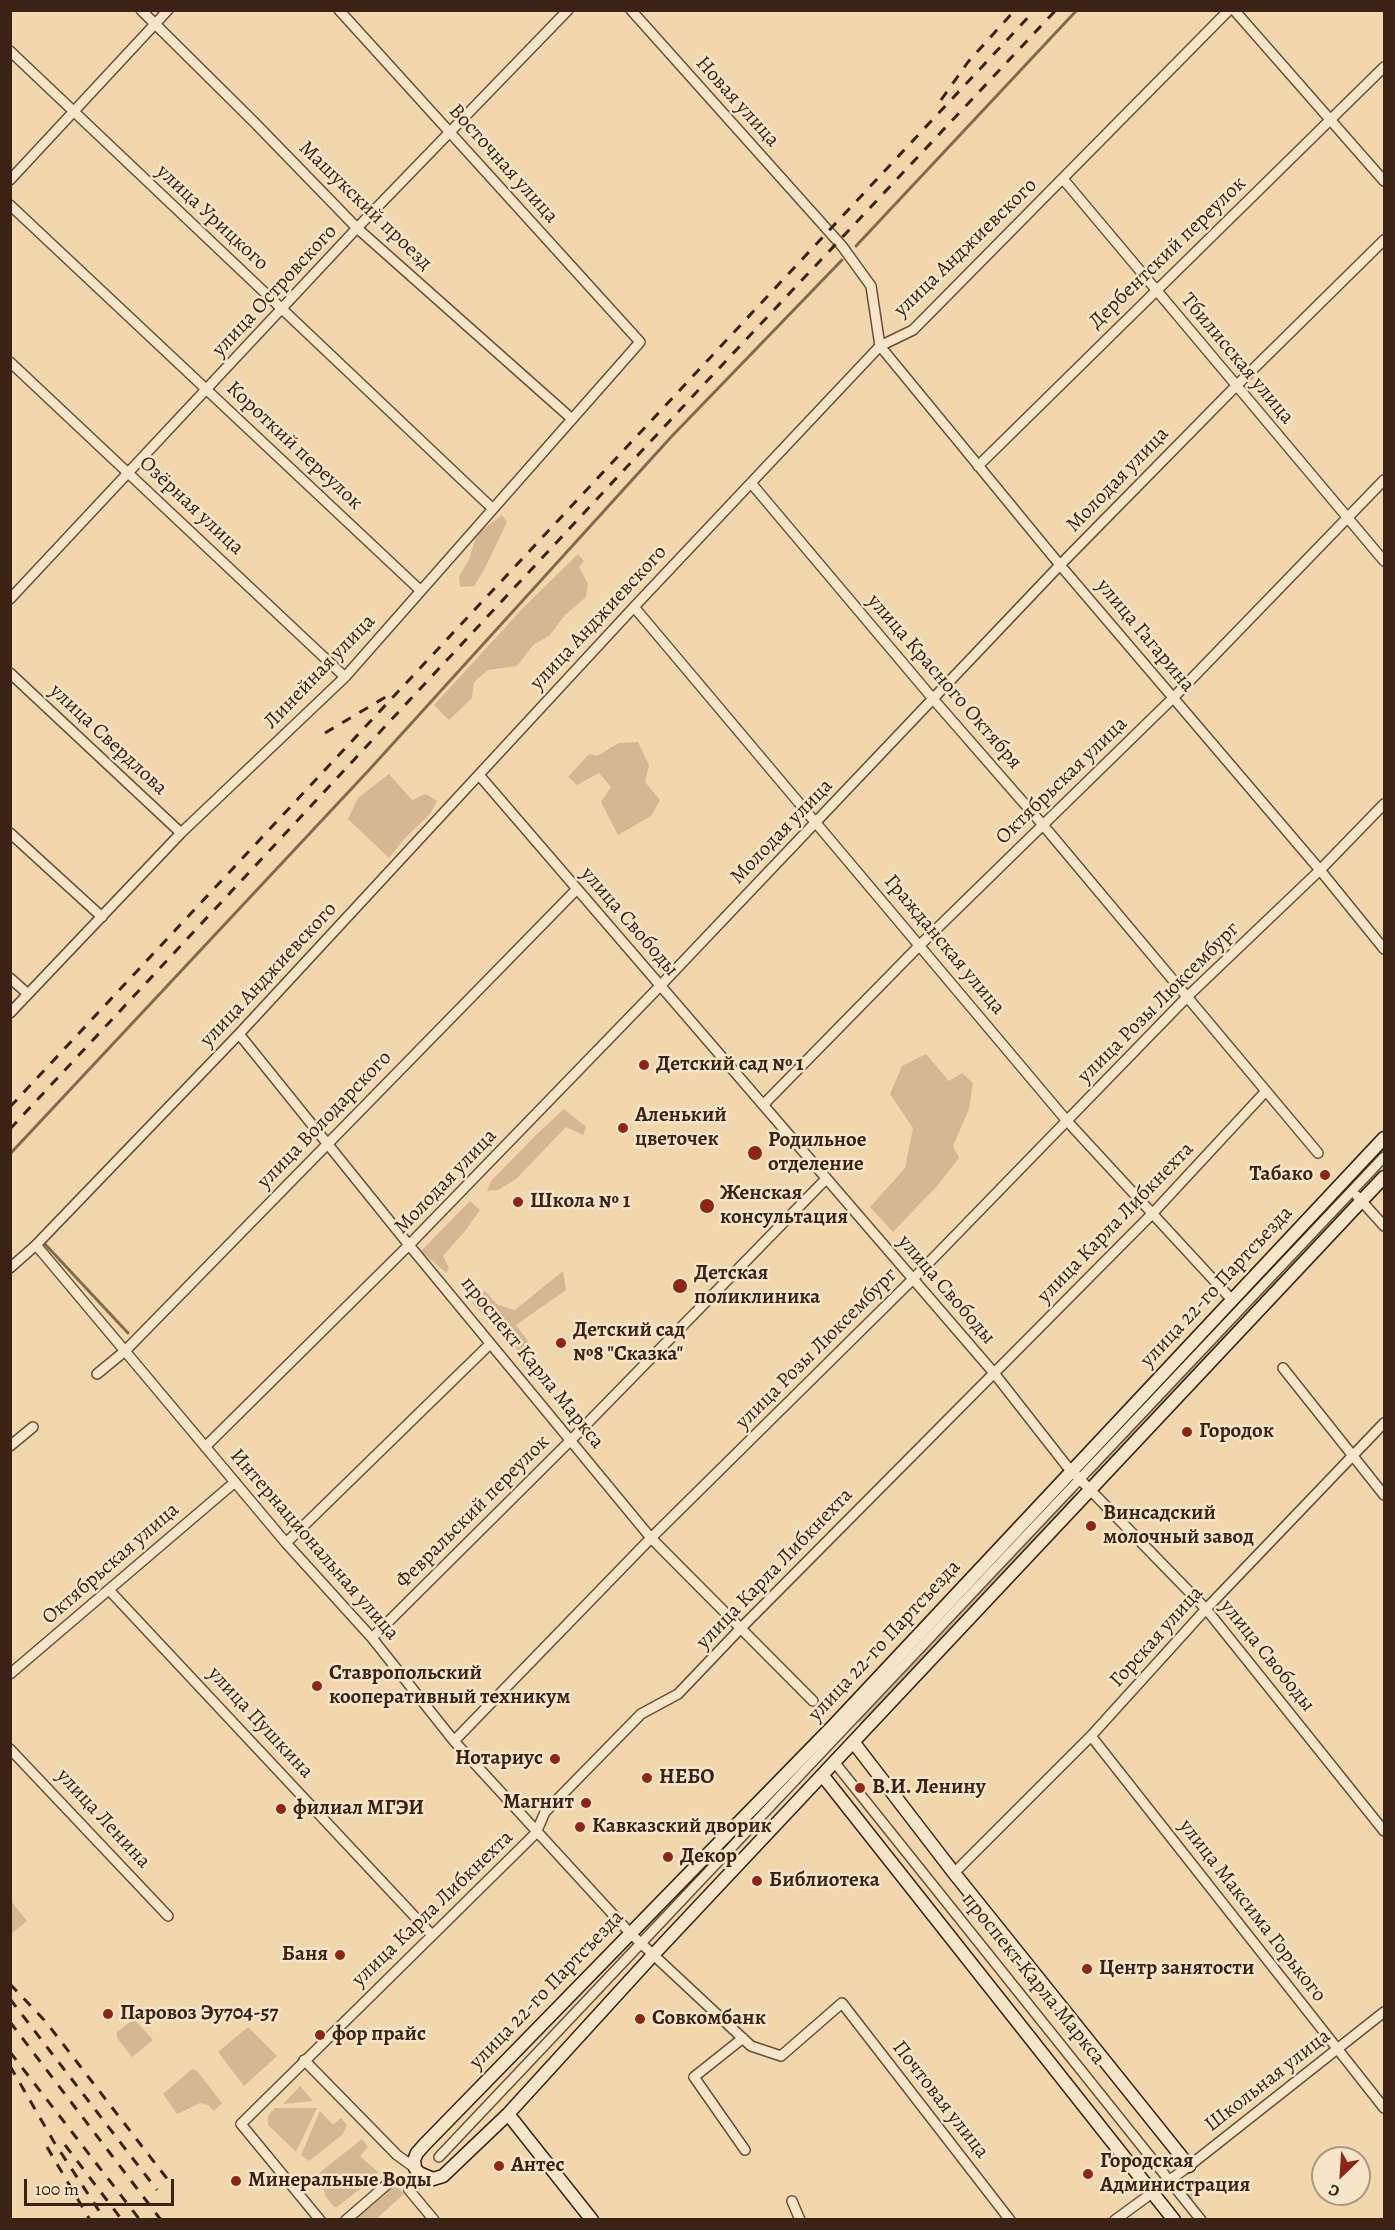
<!DOCTYPE html>
<meta charset="utf-8">
<style>
body{margin:0}
#map{position:relative;width:1395px;height:2230px;overflow:hidden;background:#f2d7ad;font-family:Alegreya,serif}
canvas{display:block}
.frame{position:absolute;inset:0;border:12px solid #3b2214;pointer-events:none}
.north{position:absolute;left:1311px;top:2146px;width:60px;height:60px;box-sizing:border-box;background:#f7e5ca;border:2px solid #ac9781;border-radius:50%;rotate:205deg;font-size:16px;font-weight:700;line-height:24px;text-align:center;color:#3b2214}
.north::after{content:'';display:block;margin:auto;width:21px;height:27px;background:#8f2418;clip-path:polygon(50% 0,100% 100%,50% 72%,0 100%)}
.scale{position:absolute;left:24px;top:2179px;width:150px;height:27px;box-sizing:border-box;border:3px solid #3b2214;border-top:0;padding-left:8px;font-size:18px;line-height:21px;white-space:nowrap;color:#3b2214;-webkit-text-stroke:4px #f7e5ca;paint-order:stroke}
</style>
<div id="map">
<canvas width="1395" height="2230"></canvas>
<div class="frame"></div>
<div class="north">С</div>
<div class="scale">100 m</div>
</div>
<script>
const context = document.querySelector('canvas').getContext('2d');
context.lineJoin = 'round';
function fillPath(path, color) { context.fillStyle = color; context.fill(path, 'evenodd'); }
const toPath = rows => new Path2D(rows.map(r => 'M' + r).join(''));
function trace(path, color, width, dash) { context.strokeStyle = color; context.lineWidth = width; context.lineCap = dash ? 'butt' : 'round'; context.setLineDash(dash || []); context.stroke(path); }
function write(font, color, halo, rows, align = 'center') {
  context.font = font + ' Alegreya,serif'; context.lineWidth = 5; context.setLineDash([]); context.textBaseline = 'middle'; context.strokeStyle = halo; context.fillStyle = color; for (const [text, x, y, turn = 0] of rows) {
    context.save(); context.translate(x, y); context.rotate((+turn || 0) * Math.PI / 180); context.textAlign = isNaN(turn) ? turn : align; if (halo) context.strokeText(text, 0, 0); context.fillText(text, 0, 0); context.restore();
  }
}
const green = toPath([
 [502,515,507,522,484,570,474,586,460,587,459,576,469,560,477,534],
 [578,554,584,561,579,567,588,584,586,597,565,615,549,636,534,644,517,666,488,670,474,682,472,698,449,720,434,705,522,609],
 [638,742,649,765,645,782,660,800,651,816,618,835,601,802,611,787,599,773,577,785,568,777,589,754,597,756,619,743],
 [389,774,412,800,426,794,437,801,430,814,405,838,389,858,348,819,358,798],
 [926,1054,949,1081,962,1073,973,1083,969,1109,953,1146,959,1158,937,1186,893,1232,870,1207,905,1168,913,1128,890,1094,902,1066],
 [564,1109,586,1127,583,1135,566,1127,516,1179,498,1190,487,1191,491,1181,538,1133],
 [1341,1191,1345,1193,1083,1473,1080,1469],
 [1350,1197,1354,1200,1094,1476,1087,1476],
 [470,1201,480,1210,465,1231,443,1256,449,1268,446,1273,421,1251],
 [563,1271,566,1290,516,1325,533,1348,526,1359,472,1303,485,1291,498,1305,515,1310],
 [1077,1487,1075,1499,863,1725,858,1721],
 [10,1900,27,1921,11,1934,10,1933],
 [134,2019,153,2040,132,2057,117,2038,117,2032],
 [248,2027,277,2056,244,2086,218,2052],
 [192,2069,197,2071,222,2103,214,2111,208,2105,200,2103,177,2114,163,2094],
 [300,2086,313,2101,283,2104],
 [275,2108,317,2108,296,2152,268,2125,268,2116],
 [320,2111,333,2125,341,2118,347,2125,343,2134,309,2161,301,2155],
 [362,2139,368,2147,360,2156,378,2172,376,2174,323,2183,319,2173],
 [1198,2177,1205,2186,1198,2190,1192,2201,1182,2190],
 [370,2181,337,2207,334,2207,326,2197,323,2188],
 [396,2185,404,2194,376,2219,356,2219]
]);
const stream = toPath([
 [856,246,1077,10],
 [10,1154,369,770,672,436,842,260],
 [44,1243,128,1333]
]);
const street = toPath([
 [141,10,255,123,357,228,572,419],
 [631,10,842,246,871,286,880,346],
 [1234,10,1384,181],
 [10,51,493,509],
 [1063,179,1384,561],
 [10,180,168,10],
 [10,205,421,591],
 [880,346,1060,565,1320,870,1384,949],
 [10,362,345,677],
 [978,466,1384,67],
 [751,483,934,700,1043,825,1318,1153],
 [10,599,357,228,568,10],
 [634,607,1067,1121,1233,1301],
 [10,673,181,833],
 [479,775,994,1373,1066,1465,1206,1609,1384,1831],
 [10,833,102,917],
 [10,978,28,994],
 [10,1013,181,833,345,677,640,342,339,10],
 [239,1034,409,1245,651,1538,813,1701],
 [763,1105,920,945,1173,698,1384,480],
 [1357,1196,1384,1226],
 [36,1245,286,1543,372,1638,454,1741,630,1933,751,2046,781,2056,842,2003,1010,2220],
 [10,1268,36,1245,239,1034,634,607,880,346,913,330,1229,10],
 [1283,1368,1384,1495],
 [97,1374,125,1351,577,889],
 [10,1446,33,1427],
 [205,1447,409,1245,660,986,1060,565,1236,386,1384,240],
 [286,1543,490,1344],
 [109,1590,432,1935],
 [372,1638,570,1441,826,1179],
 [10,1674,235,1482],
 [1091,1736,1384,2108],
 [454,1741,651,1538,913,1279,1188,996,1320,870,1384,804],
 [10,1749,168,1916],
 [835,1763,1201,2220],
 [954,1873,1091,1736,1206,1609,1384,1423],
 [743,2038,694,2077,745,2150],
 [304,2060,397,2155,415,2168],
 [439,2157,1384,1157],
 [424,2177,409,2190,434,2220],
 [792,2201,800,2220],
 [320,2220,241,2124,536,1833,545,1812,641,1714,678,1694,741,1628,1152,1214,1266,1091],
 [346,2220,391,2181],
 [1115,2220,1189,2166,1384,2012]
]);
const secondary = toPath([
 [1384,1138,834,1725,425,2144,417,2153,414,2160,415,2168,419,2173,433,2179,443,2176,508,2114,653,1955,1384,1177],
 [854,1743,954,1873,1189,2166],
 [823,1776,1174,2220],
 [508,2114,592,2220]
]);
const rail = toPath([
 [941,100,968,62,1015,10],
 [325,733,389,695],
 [10,1107,1035,10],
 [10,1129,692,397,1056,10],
 [10,1984,46,2022,168,2180],
 [10,1999,157,2190],
 [10,2022,161,2220],
 [10,2052,140,2220],
 [10,2066,54,2142,105,2220],
 [65,2145,122,2220],
 [47,2147,90,2220]
]);
const markers = [
 [644,1065,6,"#8f2418"],
 [623,1128,6,"#8f2418"],
 [755,1153,8,"#8f2418"],
 [1325,1175,6,"#8f2418"],
 [518,1202,6,"#8f2418"],
 [707,1206,8,"#8f2418"],
 [680,1286,8,"#8f2418"],
 [561,1343,6,"#8f2418"],
 [1187,1432,6,"#8f2418"],
 [1091,1526,6,"#8f2418"],
 [317,1686,6,"#8f2418"],
 [555,1759,6,"#8f2418"],
 [647,1778,6,"#8f2418"],
 [860,1788,6,"#8f2418"],
 [586,1803,6,"#8f2418"],
 [281,1809,6,"#8f2418"],
 [580,1827,6,"#8f2418"],
 [668,1857,6,"#8f2418"],
 [757,1881,6,"#8f2418"],
 [340,1955,6,"#8f2418"],
 [1087,1969,6,"#8f2418"],
 [108,2014,6,"#8f2418"],
 [640,2019,6,"#8f2418"],
 [320,2035,6,"#8f2418"],
 [499,2166,6,"#8f2418"],
 [1088,2174,6,"#8f2418"],
 [236,2181,6,"#8f2418"]
];
const streetNames = [
 ["Новая улица",737,102,48],
 ["Восточная улица",503,164,48],
 ["Машукский проезд",365,206,44],
 ["улица Урицкого",212,218,43],
 ["улица Анджиевского",966,248,-44],
 ["Дербентский переулок",1168,253,-44],
 ["улица Островского",275,291,-47],
 ["Тбилисская улица",1237,359,50],
 ["Короткий переулок",294,446,43],
 ["Молодая улица",1118,480,-46],
 ["Озёрная улица",191,506,43],
 ["улица Анджиевского",599,618,-47],
 ["улица Гагарина",1145,636,50],
 ["Линейная улица",320,672,-46],
 ["улица Красного Октября",944,682,49],
 ["улица Свердлова",108,740,43],
 ["Октябрьская улица",1062,781,-44],
 ["Молодая улица",782,832,-46],
 ["улица Свободы",629,922,49],
 ["Гражданская улица",944,945,50],
 ["улица Анджиевского",269,975,-47],
 ["улица Розы Люксембург",1159,1003,-45],
 ["улица Володарского",325,1120,-46],
 ["Молодая улица",446,1182,-46],
 ["улица Карла Либкнехта",1116,1223,-46],
 ["улица 22-го Партсъезда",1217,1287,-47],
 ["улица Свободы",946,1290,49],
 ["улица Розы Люксембург",817,1349,-45],
 ["проспект Карла Маркса",532,1363,51],
 ["Февральский переулок",473,1512,-45],
 ["Интернациональная улица",314,1545,49],
 ["Октябрьская улица",111,1564,-41],
 ["улица Карла Либкнехта",775,1569,-46],
 ["Горская улица",1157,1637,-48],
 ["улица 22-го Партсъезда",885,1641,-47],
 ["улица Свободы",1267,1656,51],
 ["улица Пушкина",260,1723,47],
 ["улица Ленина",103,1819,47],
 ["улица Карла Либкнехта",433,1909,-44],
 ["улица Максима Горького",1252,1911,52],
 ["проспект Карла Маркса",1033,1979,51],
 ["улица 22-го Партсъезда",547,1990,-46],
 ["Школьная улица",1268,2081,-38],
 ["Почтовая улица",940,2100,52]
];
const poiNames = [
 ["Детский сад № 1",656,1065],
 ["Аленький",635,1116],
 ["цветочек",635,1140],
 ["Родильное",768,1141],
 ["отделение",768,1165],
 ["Табако",1313,1175,"right"],
 ["Женская",720,1194],
 ["консультация",720,1218],
 ["Школа № 1",530,1202],
 ["Детская",694,1274],
 ["поликлиника",694,1298],
 ["Детский сад",573,1331],
 ["№8 \"Сказка\"",573,1355],
 ["Городок",1199,1432],
 ["Винсадский",1103,1514],
 ["молочный завод",1103,1538],
 ["Ставропольский",329,1674],
 ["кооперативный техникум",329,1698],
 ["Нотариус",543,1759,"right"],
 ["НЕБО",659,1778],
 ["В.И. Ленину",872,1788],
 ["Магнит",574,1803,"right"],
 ["филиал МГЭИ",293,1809],
 ["Кавказский дворик",592,1827],
 ["Декор",680,1857],
 ["Библиотека",769,1881],
 ["Баня",328,1955,"right"],
 ["Центр занятости",1099,1969],
 ["Паровоз Эу704-57",120,2014],
 ["Совкомбанк",652,2019],
 ["фор прайс",332,2035],
 ["Городская",1100,2162],
 ["Администрация",1100,2186],
 ["Антес",511,2166],
 ["Минеральные Воды",248,2181]
];
fillPath(green, '#d3b893');
trace(stream, '#846951', 3);
trace(street, '#694f3a', 12);
trace(secondary, '#3b2214', 15);
trace(street, '#f7e5ca', 9);
trace(secondary, '#f7e5ca', 12);
trace(rail, '#3b2214', 3, [10, 10]);
for (const [x, y, r, color] of markers) { const dot = new Path2D(); dot.arc(x, y, r, 0, 2 * Math.PI); context.fillStyle = color; context.fill(dot); trace(dot, '#f7e5ca', 2); }
write('21px', '#3b2214', '#f7e5ca', streetNames);
write('bold 21px', '#3b2214', '#f7e5ca', poiNames, 'left');
</script>
